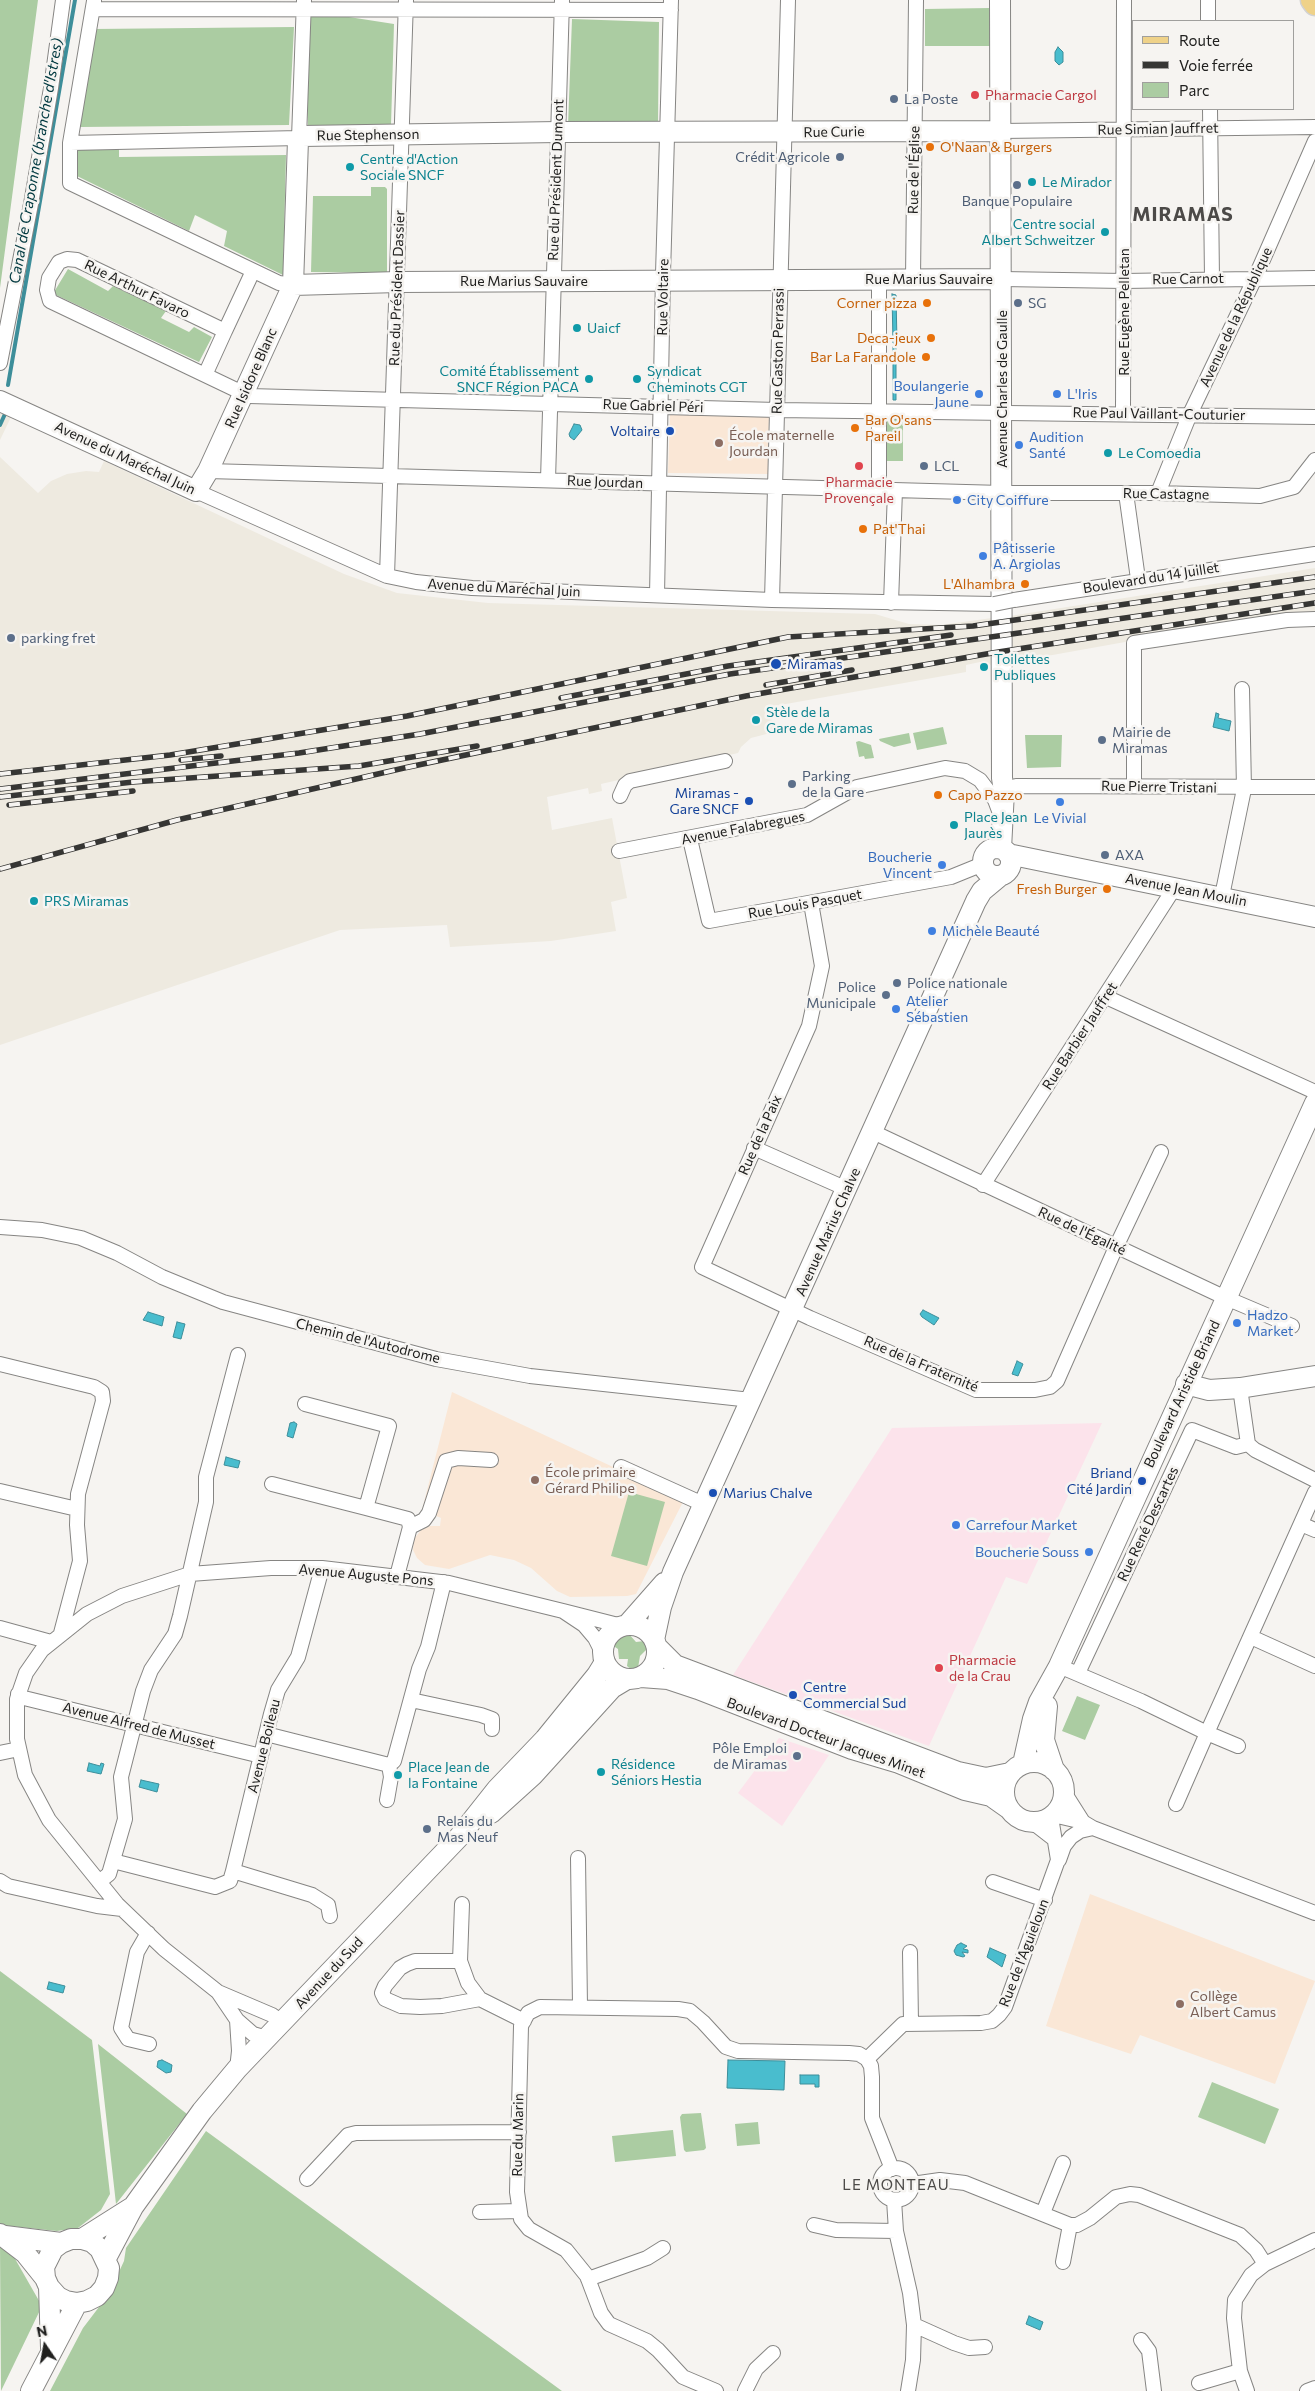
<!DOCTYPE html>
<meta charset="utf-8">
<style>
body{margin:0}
#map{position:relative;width:1315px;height:2391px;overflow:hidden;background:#f6f4f1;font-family:Commissioner,sans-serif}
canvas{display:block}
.legend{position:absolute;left:1132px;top:20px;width:162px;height:90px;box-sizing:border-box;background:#f6f4f1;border:1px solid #a09f9d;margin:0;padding:6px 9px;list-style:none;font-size:15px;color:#20201f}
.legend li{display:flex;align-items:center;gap:10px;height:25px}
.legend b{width:25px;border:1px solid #a09f9d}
.north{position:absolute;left:20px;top:2321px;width:50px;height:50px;-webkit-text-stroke:4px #f6f4f1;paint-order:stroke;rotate:348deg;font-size:14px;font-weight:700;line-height:20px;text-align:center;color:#20201f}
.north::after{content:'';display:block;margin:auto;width:18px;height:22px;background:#20201f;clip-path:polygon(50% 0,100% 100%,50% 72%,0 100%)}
</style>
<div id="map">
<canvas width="1315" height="2391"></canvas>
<ul class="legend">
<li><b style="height:6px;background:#efd289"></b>Route</li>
<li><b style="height:6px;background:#363634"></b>Voie ferrée</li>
<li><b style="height:14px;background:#abcca2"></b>Parc</li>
</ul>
<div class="north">N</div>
</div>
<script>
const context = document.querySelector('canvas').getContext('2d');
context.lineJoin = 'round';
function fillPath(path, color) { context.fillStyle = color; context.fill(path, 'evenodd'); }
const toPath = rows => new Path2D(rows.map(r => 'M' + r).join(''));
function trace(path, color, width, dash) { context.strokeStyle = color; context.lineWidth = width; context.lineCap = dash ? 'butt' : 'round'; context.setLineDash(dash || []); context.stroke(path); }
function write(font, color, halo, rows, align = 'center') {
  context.font = font + ' Commissioner,sans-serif'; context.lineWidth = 5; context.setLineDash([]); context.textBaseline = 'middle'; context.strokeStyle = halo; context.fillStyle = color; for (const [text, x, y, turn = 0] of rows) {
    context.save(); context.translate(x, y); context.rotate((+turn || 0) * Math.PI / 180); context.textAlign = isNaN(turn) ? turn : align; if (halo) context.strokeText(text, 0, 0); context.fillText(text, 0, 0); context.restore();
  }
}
const commercial = toPath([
 [1102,1423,1027,1584,1006,1577,929,1746,733,1675,892,1428],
 [779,1738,829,1755,782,1826,738,1793]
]);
const built = toPath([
 [0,410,12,415,0,440],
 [0,457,38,493,51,481,67,474,86,471,99,472,104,461,344,574,397,593,488,603,875,614,909,624,941,625,992,618,993,667,987,662,980,662,966,665,966,672,769,707,774,732,751,738,741,747,738,753,601,784,602,791,589,794,588,788,547,797,552,830,612,818,627,898,611,902,616,931,551,941,450,947,447,925,340,930,0,1045],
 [1315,568,1315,614,1153,637,1019,661,1012,664,1010,616]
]);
const education = toPath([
 [670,412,769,414,768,474,668,473],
 [452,1392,684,1500,636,1594,627,1596,570,1597,557,1591,531,1568,514,1560,490,1555,449,1569,425,1565,417,1558,413,1550,414,1539,421,1530,430,1526,440,1526,441,1518,422,1510],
 [1090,1894,1315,1981,1275,2084,1140,2035,1131,2054,1046,2026]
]);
const green = toPath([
 [0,0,38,0,0,288],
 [990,8,990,46,925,46,925,9],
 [304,10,394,24,391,125,308,125],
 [572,19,659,22,658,125,568,126],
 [294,27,289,125,80,127,94,29],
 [119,147,119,157,286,155,283,275,224,246,227,231,195,215,189,231,77,176,75,172,77,148],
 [371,187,385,187,387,189,387,273,311,272,313,196,371,196],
 [68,269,108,291,113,286,166,311,161,318,189,332,194,327,212,337,199,362,56,295,54,292],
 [883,418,903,418,903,461,883,461],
 [943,727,947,744,917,750,913,733],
 [909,733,911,743,894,747,880,741,879,739],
 [1025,735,1062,735,1061,767,1027,768],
 [859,741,871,745,874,758,865,759,864,756,859,757,856,742],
 [629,1492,665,1502,647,1566,611,1556],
 [628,1633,636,1642,644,1641,648,1648,640,1656,638,1668,632,1670,627,1666,628,1659,619,1659,618,1649,612,1645,620,1636],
 [1077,1696,1100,1705,1085,1740,1062,1731],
 [0,1971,92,2040,110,2194,101,2210,78,2228,57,2231,0,2225],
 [98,2044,187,2114,116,2204],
 [1212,2082,1279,2109,1265,2144,1198,2117],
 [701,2113,706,2148,704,2150,686,2152,684,2150,680,2117,682,2114],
 [758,2122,760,2144,737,2146,735,2124],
 [673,2130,676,2156,615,2162,612,2136],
 [206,2131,562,2391,50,2391,83,2328,99,2307,118,2274,124,2261,126,2248],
 [0,2245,14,2257,42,2306,1,2391]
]);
const water = toPath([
 [1058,47,1063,52,1063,62,1059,65,1055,61,1055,52,1058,47],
 [892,294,896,295,897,343,893,343,892,294],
 [893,347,896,347,896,400,893,400,893,347],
 [574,424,580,425,582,430,574,440,570,437,569,434,574,424],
 [1216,713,1219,714,1218,718,1231,721,1229,731,1213,727,1216,713],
 [923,1310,939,1318,934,1325,922,1317,920,1314,923,1310],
 [148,1312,164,1317,162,1326,143,1320,148,1312],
 [177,1322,185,1324,181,1339,173,1337,177,1322],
 [1017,1361,1023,1364,1018,1376,1012,1374,1017,1361],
 [294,1422,297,1424,293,1438,287,1436,290,1423,294,1422],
 [226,1457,240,1461,238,1468,224,1465,226,1457],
 [89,1763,100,1766,101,1763,104,1764,101,1774,87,1771,89,1763],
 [141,1780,159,1784,157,1792,139,1787,141,1780],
 [961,1943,967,1946,963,1949,968,1950,968,1953,962,1952,965,1956,963,1957,956,1955,954,1951,957,1945,961,1943],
 [990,1948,1006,1955,1002,1967,987,1957,990,1948],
 [49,1982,65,1986,63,1993,47,1989,49,1982],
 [162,2060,172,2065,171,2072,166,2073,157,2067,158,2061,162,2060],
 [728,2060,785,2061,784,2090,727,2088,728,2060],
 [800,2075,819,2075,819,2087,815,2087,815,2084,800,2084,800,2075],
 [1029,2316,1043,2322,1040,2330,1026,2324,1029,2316]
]);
const stream = toPath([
 [8,385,75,0],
 [0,425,5,414]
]);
const street = toPath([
 [1208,0,1208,21],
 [94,1,70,143,70,183,279,283,293,285],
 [93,9,671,10],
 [1210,109,1212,279],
 [1001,131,1315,127],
 [70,143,299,138,304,0],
 [253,271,225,331,77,260,67,259,59,262,49,278,47,290,50,301,249,396,777,410,1315,417],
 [913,279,916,0],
 [1002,279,1124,281,1315,278],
 [0,363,31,204,51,88,63,0],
 [205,375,225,331],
 [1123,414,1124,0],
 [208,471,1002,493,1158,493,1260,496,1294,487,1315,460],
 [548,480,562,0],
 [879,490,879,279],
 [196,491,387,576,416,582,472,588,772,600,994,604],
 [1126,493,1138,579],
 [1158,493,1190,414,1255,278,1315,141],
 [387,576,406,0],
 [657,595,663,274,671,0],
 [772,600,788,0],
 [1014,600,1315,554],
 [891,603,895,490],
 [1134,786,1134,643,1287,620,1315,619],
 [1004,791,1016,786,1315,787],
 [620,796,625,785,630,781,725,761],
 [690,839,709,921,951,877,983,864],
 [619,851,807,815,857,787,945,768,965,771,980,780,995,800,1001,816],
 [1222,896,1244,789,1242,689],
 [811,903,822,966,809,1026,702,1267,810,1318,976,1390,1035,1390,1050,1387,1057,1381,1116,1247,1161,1152],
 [1106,997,1315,1092],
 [873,1132,1226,1298,1292,1326],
 [754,1148,847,1189],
 [983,1185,1175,887],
 [0,1227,42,1230,81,1238,117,1253,162,1277,223,1302,436,1359,530,1376,751,1400],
 [0,1364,94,1387,102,1392,103,1401,78,1494,77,1525,80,1561,61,1633],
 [1240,1388,1248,1444,1255,1450,1315,1480],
 [305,1404,389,1426,366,1508,408,1519,410,1527,397,1576],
 [621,1467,703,1504],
 [272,1484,366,1508],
 [0,1491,77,1509],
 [1301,1524,1315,1530],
 [410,1527,424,1520,429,1513,446,1461,458,1458,491,1460],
 [0,1628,51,1642],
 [1251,1637,1315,1666],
 [603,1654,595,1638,584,1625,563,1611,622,1626],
 [1059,1666,1141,1701,1207,1733,1315,1492],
 [1078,1673,1192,1430,1236,1447,1248,1444],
 [18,1694,24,1698,261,1756],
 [411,1700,481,1715,492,1719,492,1729],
 [266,1734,389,1765,394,1761,419,1669,428,1647,444,1582],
 [0,1753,19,1749],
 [1064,1792,1083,1822],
 [387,1800,391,1777,389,1765],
 [1176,1804,1207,1733,1238,1746],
 [1053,1815,1083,1822,1093,1828,1315,1913],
 [1032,1822,1054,1839],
 [578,1858,580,2006],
 [1059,1860,1064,1846,1071,1837,1080,1831,1093,1828],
 [113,1861,215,1887,230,1881,233,1871,312,1895,328,1905,330,1916],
 [233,1871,271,1714,278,1690,298,1657,322,1568],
 [0,1881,8,1886,97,1906,122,1909],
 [99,1882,109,1874,125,1819,121,1777,143,1691,151,1670,175,1634,180,1616,206,1502,206,1477,238,1355],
 [993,1882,1045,1900],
 [462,1904,460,1961,468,1983,480,1999,524,2021],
 [148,1933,137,1952,121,2028,128,2039,149,2044],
 [910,1952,911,2023],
 [460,1961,415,1961,407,1964,400,1968,385,1986,382,1993,385,1999,401,2006,420,2007,442,2006,480,1999],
 [218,1992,164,1949,117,1904,49,1820,25,1775,17,1739,17,1699,26,1673,42,1650,87,1614,122,1596,190,1574,271,1568,322,1568,449,1583,563,1611],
 [237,2020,253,2034,267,2038],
 [237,2069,239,2051,237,2020,218,1992,272,2015,282,2022],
 '880 2184a16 16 0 1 1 32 0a16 16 0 1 1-32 0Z',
 [892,2169,872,2118,872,2077,871,2066,867,2059,903,2024,981,2023,992,2021,999,2015,1005,2007,1058,1860,1051,1817],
 [307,2179,348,2135,356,2133,519,2132],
 [912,2184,940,2180,965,2183,1070,2225,1077,2225,1090,2218,1116,2197,1130,2194,1139,2195,1240,2235,1256,2250,1265,2264],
 [894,2200,896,2231,910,2293,914,2325,913,2360,908,2391],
 [480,2212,519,2211],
 [1043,2213,1063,2163],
 [814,2225,836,2230,896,2231],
 [1063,2262,1070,2225],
 [588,2279,647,2258,663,2248],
 [914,2325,954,2343,969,2348,985,2347],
 [1141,2340,1149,2351,1154,2391],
 [1199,2383,1240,2371],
 [716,2391,683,2377,658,2350,647,2341,609,2324,601,2313,587,2276,566,2250,529,2229,521,2219,517,2192,521,2026,528,2013,540,2007,678,2009,690,2011,703,2022,726,2047,738,2051,849,2053,859,2054,867,2059],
 [745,2391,756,2369,773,2353],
 [1247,2391,1240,2371,1234,2318,1235,2300,1251,2275,1265,2264,1315,2240],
 [1307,2391,1315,2388]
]);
const secondary = toPath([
 [1000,0,1002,778,1004,791,1001,849],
 [293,285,398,282,1002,279],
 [0,401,196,491,208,471,293,285,298,140,302,136,558,132,1001,131],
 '983 862a14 14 0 1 1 28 0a14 14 0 1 1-28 0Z',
 [1008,854,1315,917],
 [1186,1384,1209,1390,1240,1388,1315,1376],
 [627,1625,664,1583],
 '603 1652a27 27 0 1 1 54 0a27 27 0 1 1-54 0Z',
 [654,1640,661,1607,673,1572,976,901,982,891,1000,876],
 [657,1647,675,1665,958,1772,986,1778,1010,1773],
 [641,1677,668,1679,698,1689,852,1749,899,1763,965,1790,991,1796,1008,1808],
 [1047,1706,1044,1740,1054,1770],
 '1004 1792a30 30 0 1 1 60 0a30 30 0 1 1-60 0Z',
 [1023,1764,1033,1719,1039,1702,1059,1666,1315,1103],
 [491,1813,533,1775,612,1688,627,1679],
 [0,2234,25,2253,45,2278,49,2287,58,2297,66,2301,77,2303,87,2301,97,2296,104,2288,108,2278,109,2268,100,2249,92,2242,82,2239,71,2239,61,2243,53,2249,44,2267,45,2278],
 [5,2236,61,2243],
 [82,2239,131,2208],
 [106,2258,133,2207,202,2111,237,2069,459,1837,497,1789,545,1739,597,1675,605,1662],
 [49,2287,51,2348],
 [31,2391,77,2303]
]);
const primary = toPath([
 [1312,0,1315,4]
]);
const rail = toPath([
 [766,685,852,670],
 [561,698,728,666,951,635],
 [181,760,221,756],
 [0,774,170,755,407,716,788,637,973,626,1315,577],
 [0,789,299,753,420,734,730,674,1315,591],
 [0,797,133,782,359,766,477,746],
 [9,805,133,791],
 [0,869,177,820,404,768,746,696,992,653,1315,603]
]);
const streetBridge = toPath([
 [994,604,1014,600]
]);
const markers = [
 [975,95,5,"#e0444e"],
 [894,99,5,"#5c6f8a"],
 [930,147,5,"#e8710a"],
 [840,157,5,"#5c6f8a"],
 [350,167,5,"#0f9aa8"],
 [1032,182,5,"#0f9aa8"],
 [1017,185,5,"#5c6f8a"],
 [1105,232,5,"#0f9aa8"],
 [927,303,5,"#e8710a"],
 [1018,303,5,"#5c6f8a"],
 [577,328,5,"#0f9aa8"],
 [931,338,5,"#e8710a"],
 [926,357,5,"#e8710a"],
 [589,379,5,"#0f9aa8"],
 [637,379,5,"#0f9aa8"],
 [979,394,5,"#3f7fe0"],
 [1057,394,5,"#3f7fe0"],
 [855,428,5,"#e8710a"],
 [670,431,5,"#1a4fb4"],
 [719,443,5,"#8d6e63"],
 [1019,445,5,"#3f7fe0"],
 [1108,453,5,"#0f9aa8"],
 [859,466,5,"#e0444e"],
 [924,466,5,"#5c6f8a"],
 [957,500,5,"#3f7fe0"],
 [863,529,5,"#e8710a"],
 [983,556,5,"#3f7fe0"],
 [1025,584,5,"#e8710a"],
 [11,638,5,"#5c6f8a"],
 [776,664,6,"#1a4fb4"],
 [984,667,5,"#0f9aa8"],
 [756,720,5,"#0f9aa8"],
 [1102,740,5,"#5c6f8a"],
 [792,784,5,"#5c6f8a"],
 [938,795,5,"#e8710a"],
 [749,801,5,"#1a4fb4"],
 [1060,802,5,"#3f7fe0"],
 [954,825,5,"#0f9aa8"],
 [1105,855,5,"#5c6f8a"],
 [942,865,5,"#3f7fe0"],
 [1107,889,5,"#e8710a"],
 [34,901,5,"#0f9aa8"],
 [932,931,5,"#3f7fe0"],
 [897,983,5,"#5c6f8a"],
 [886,995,5,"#5c6f8a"],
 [896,1009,5,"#3f7fe0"],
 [1237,1323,5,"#3f7fe0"],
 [535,1480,5,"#8d6e63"],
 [1142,1481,5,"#1a4fb4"],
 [713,1493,5,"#1a4fb4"],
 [956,1525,5,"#3f7fe0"],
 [1089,1552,5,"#3f7fe0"],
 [939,1668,5,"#e0444e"],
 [793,1695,5,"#1a4fb4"],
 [797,1756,5,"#5c6f8a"],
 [601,1772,5,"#0f9aa8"],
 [398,1775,5,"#0f9aa8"],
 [427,1829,5,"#5c6f8a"],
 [1180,2004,5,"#8d6e63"]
];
const healthNames = [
 ["Pharmacie Cargol",985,95],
 ["Pharmacie",859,482,"center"],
 ["Provençale",859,498,"center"],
 ["Pharmacie",949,1660],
 ["de la Crau",949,1676]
];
const serviceNames = [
 ["La Poste",904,99],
 ["Crédit Agricole",830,157,"right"],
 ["Banque Populaire",1017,201,"center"],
 ["SG",1028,303],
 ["LCL",934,466],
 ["parking fret",21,638],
 ["Mairie de",1112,732],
 ["Miramas",1112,748],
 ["Parking",802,776],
 ["de la Gare",802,792],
 ["AXA",1115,855],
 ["Police nationale",907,983],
 ["Police",876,987,"right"],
 ["Municipale",876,1003,"right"],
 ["Pôle Emploi",787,1748,"right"],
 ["de Miramas",787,1764,"right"],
 ["Relais du",437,1821],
 ["Mas Neuf",437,1837]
];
const streetNames = [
 ["Rue Simian Jauffret",1158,129,-1],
 ["Rue Curie",834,132,-1],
 ["Rue Stephenson",368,135,-1],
 ["Rue de l'Église",914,170,-89],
 ["Rue du Président Dumont",556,180,-88],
 ["Rue Marius Sauvaire",929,279],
 ["Rue Carnot",1188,279,-1],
 ["Rue Marius Sauvaire",524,281],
 ["Rue du Président Dassier",397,288,-88],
 ["Rue Arthur Favaro",137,289,26],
 ["Rue Voltaire",663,297,-89],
 ["Rue Eugène Pelletan",1124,312,-90],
 ["Avenue de la République",1236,317,-65],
 ["Rue Gaston Perrassi",778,351,-89],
 ["Rue Isidore Blanc",251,378,-66],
 ["Avenue Charles de Gaulle",1002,389,-90],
 ["Rue Gabriel Péri",653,406,2],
 ["Rue Paul Vaillant-Couturier",1159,414,1],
 ["Avenue du Maréchal Juin",125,458,25],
 ["Rue Jourdan",605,482,2],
 ["Rue Castagne",1166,494,1],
 ["Boulevard du 14 Juillet",1151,578,-9],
 ["Avenue du Maréchal Juin",504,588,3],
 ["Rue Pierre Tristani",1159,787,1],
 ["Avenue Falabregues",743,828,-11],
 ["Avenue Jean Moulin",1186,890,11],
 ["Rue Louis Pasquet",805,904,-10],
 ["Rue Barbier Jauffret",1080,1036,-57],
 ["Rue de la Paix",760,1135,-66],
 ["Rue de l'Égalité",1082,1231,25],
 ["Avenue Marius Chalve",828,1232,-66],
 ["Chemin de l'Autodrome",368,1341,14],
 ["Rue de la Fraternité",921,1364,23],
 ["Boulevard Aristide Briand",1182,1394,-65],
 ["Rue René Descartes",1148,1524,-65],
 ["Avenue Auguste Pons",366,1575,5],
 ["Avenue Alfred de Musset",139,1726,14],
 ["Boulevard Docteur Jacques Minet",826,1738,20],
 ["Avenue Boileau",264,1746,-76],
 ["Rue de l'Aguieloun",1024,1953,-69],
 ["Avenue du Sud",329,1973,-47],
 ["Rue du Marin",518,2135,-89]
];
const foodNames = [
 ["O'Naan & Burgers",940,147,"left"],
 ["Corner pizza",917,303],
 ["Deca-jeux",921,338],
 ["Bar La Farandole",916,357],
 ["Bar O'sans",865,420,"left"],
 ["Pareil",865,436,"left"],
 ["Pat'Thai",873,529,"left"],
 ["L'Alhambra",1015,584],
 ["Capo Pazzo",948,795,"left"],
 ["Fresh Burger",1097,889]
];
const cultureNames = [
 ["Centre d'Action",360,159],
 ["Sociale SNCF",360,175],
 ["Le Mirador",1042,182],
 ["Centre social",1095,224,"right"],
 ["Albert Schweitzer",1095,240,"right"],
 ["Uaicf",587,328],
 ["Comité Établissement",579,371,"right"],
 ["SNCF Région PACA",579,387,"right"],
 ["Syndicat",647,371],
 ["Cheminots CGT",647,387],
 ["Le Comoedia",1118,453],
 ["Toilettes",994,659],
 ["Publiques",994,675],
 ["Stèle de la",766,712],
 ["Gare de Miramas",766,728],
 ["Place Jean",964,817],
 ["Jaurès",964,833],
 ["PRS Miramas",44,901],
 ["Résidence",611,1764],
 ["Séniors Hestia",611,1780],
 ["Place Jean de",408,1767],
 ["la Fontaine",408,1783]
];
const shopNames = [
 ["Boulangerie",969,386,"right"],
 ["Jaune",969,402,"right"],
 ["L'Iris",1067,394],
 ["Audition",1029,437],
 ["Santé",1029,453],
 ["City Coiffure",967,500],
 ["Pâtisserie",993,548],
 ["A. Argiolas",993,564],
 ["Le Vivial",1060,818,"center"],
 ["Boucherie",932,857,"right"],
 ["Vincent",932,873,"right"],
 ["Michèle Beauté",942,931],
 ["Atelier",906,1001],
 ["Sébastien",906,1017],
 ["Hadzo",1247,1315],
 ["Market",1247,1331],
 ["Carrefour Market",966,1525],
 ["Boucherie Souss",1079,1552,"right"]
];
const transitNames = [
 ["Voltaire",660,431],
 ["Miramas",787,664,"left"],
 ["Miramas -",739,793],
 ["Gare SNCF",739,809],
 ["Briand",1132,1473],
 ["Cité Jardin",1132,1489],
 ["Marius Chalve",723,1493,"left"],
 ["Centre",803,1687,"left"],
 ["Commercial Sud",803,1703,"left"]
];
const educationNames = [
 ["École maternelle",729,435],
 ["Jourdan",729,451],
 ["École primaire",545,1472],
 ["Gérard Philipe",545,1488],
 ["Collège",1190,1996],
 ["Albert Camus",1190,2012]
];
const waterNames = [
 ["Canal de Craponne (branche d'Istres)",36,161,-80]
];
const neighbourhoodNames = [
 ["LE MONTEAU",896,2185]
];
const districtNames = [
 ["MIRAMAS",1183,215]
];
fillPath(commercial, '#fce3eb');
fillPath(built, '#eeeae0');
fillPath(education, '#fae7d6');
fillPath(green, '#abcca2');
fillPath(water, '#49bdce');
trace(water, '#3d8e9a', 1);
trace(stream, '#3d8e9a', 4);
trace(street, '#868583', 16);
trace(secondary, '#868583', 22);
trace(primary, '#d2d2d2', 25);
trace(street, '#fff', 14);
trace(secondary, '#fff', 20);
trace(primary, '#efd289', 22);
trace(rail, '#363634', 5.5);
trace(rail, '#f6f4f1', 4, [11]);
trace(streetBridge, '#868583', 16, []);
trace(streetBridge, '#fff', 14);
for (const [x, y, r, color] of markers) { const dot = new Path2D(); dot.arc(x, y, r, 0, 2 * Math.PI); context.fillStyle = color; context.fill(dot); trace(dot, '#f6f4f1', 2); }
write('14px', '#be3a42', '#f6f4f1', healthNames, 'left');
write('14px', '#4e5e75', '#f6f4f1', serviceNames, 'left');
write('14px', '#20201f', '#f6f4f1', streetNames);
write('14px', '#c56008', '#f6f4f1', foodNames, 'right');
write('14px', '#0d838f', '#f6f4f1', cultureNames, 'left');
write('14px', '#366cbe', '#f6f4f1', shopNames, 'left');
write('14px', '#164399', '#f6f4f1', transitNames, 'right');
write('14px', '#785e54', '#f6f4f1', educationNames, 'left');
write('italic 15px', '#013940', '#f6f4f1', waterNames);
context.letterSpacing = '1px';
write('15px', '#4c4a48', '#f6f4f1', neighbourhoodNames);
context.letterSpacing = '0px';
context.letterSpacing = '1px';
write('bold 19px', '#4c4a48', '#f6f4f1', districtNames);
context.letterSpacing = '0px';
</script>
